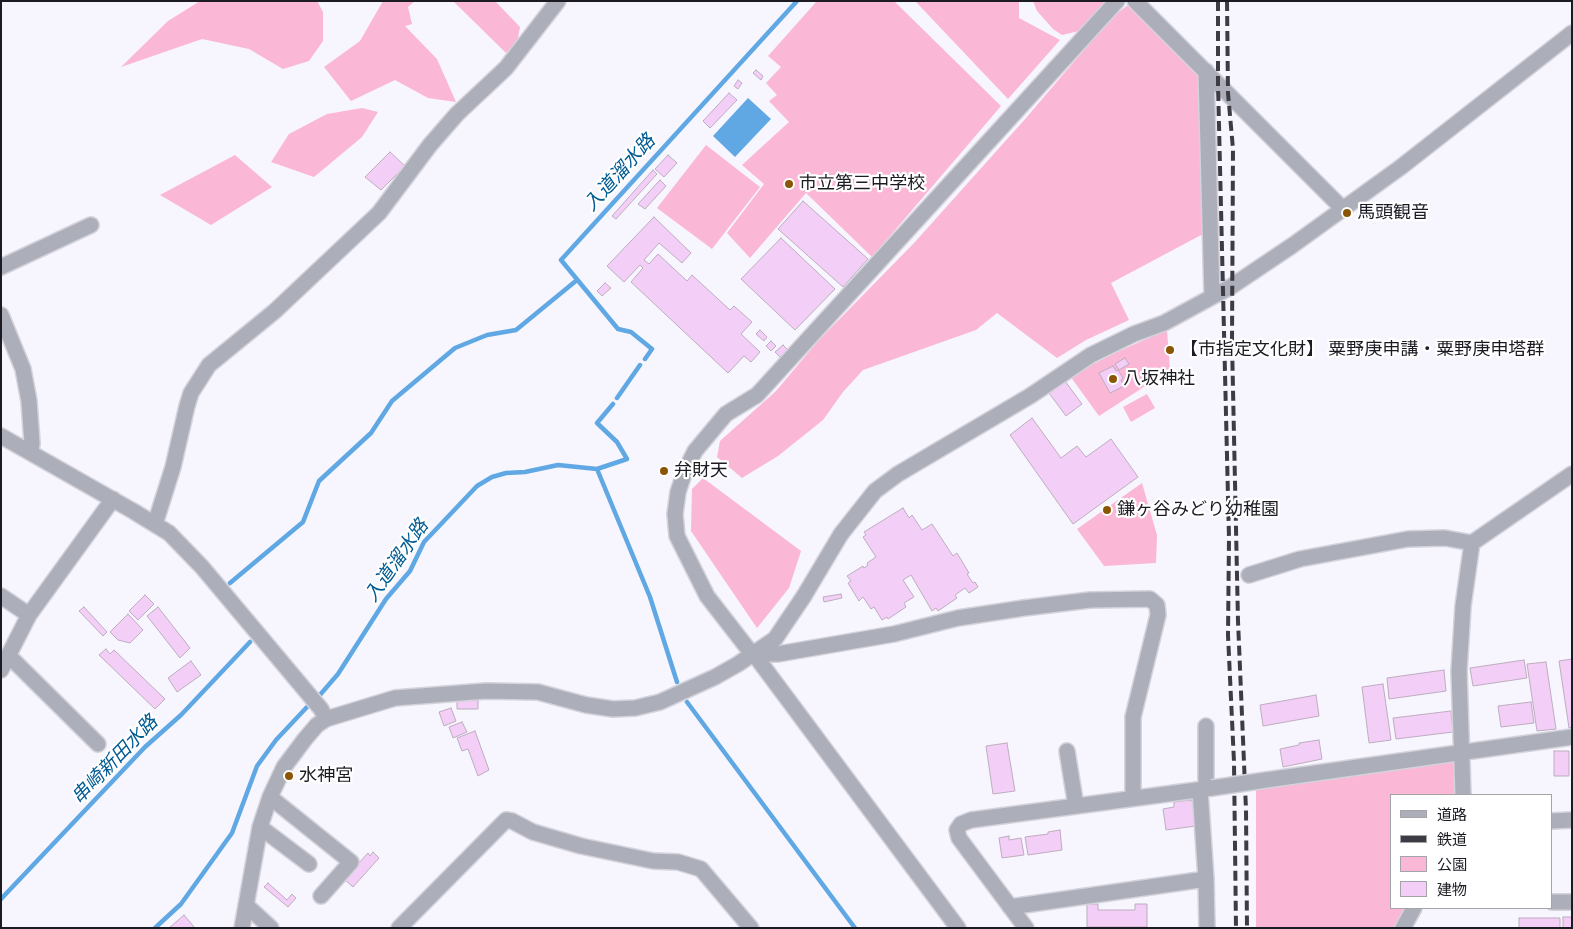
<!DOCTYPE html>
<meta charset="utf-8">
<style>
body{margin:0}
#map{position:relative;width:1573px;height:929px;overflow:hidden;background:#f7f5fe;font-family:"PT Serif","Noto Sans JP",serif}
canvas{display:block}
.frame{position:absolute;inset:0;border:2px solid #1c1a22;pointer-events:none}
.legend{position:absolute;left:1390px;top:794px;width:162px;height:115px;box-sizing:border-box;background:#fff;border:1px solid #a4a3a7;margin:0;padding:6px 9px;list-style:none;font-size:15px;color:#1c1a22}
.legend li{display:flex;align-items:center;gap:10px;height:25px}
.legend b{width:25px;border:1px solid #a4a3a7}
</style>
<div id="map">
<canvas width="1573" height="929"></canvas>
<div class="frame"></div>
<ul class="legend">
<li><b style="height:6px;background:#acafb9"></b>道路</li>
<li><b style="height:6px;background:#3d3b44"></b>鉄道</li>
<li><b style="height:14px;background:#fbb7d6"></b>公園</li>
<li><b style="height:14px;background:#f3cef7"></b>建物</li>
</ul>
</div>
<script>
const context = document.querySelector('canvas').getContext('2d');
context.lineJoin = 'round';
function fillPath(path, color) { context.fillStyle = color; context.fill(path, 'evenodd'); }
const toPath = rows => new Path2D(rows.map(r => 'M' + r).join(''));
function trace(path, color, width, dash) { context.strokeStyle = color; context.lineWidth = width; context.lineCap = dash ? 'butt' : 'round'; context.setLineDash(dash || []); context.stroke(path); }
function write(font, color, halo, rows, align = 'center') {
  context.font = font + ' "PT Serif","Noto Sans JP",serif'; context.lineWidth = 4.5; context.setLineDash([]); context.textBaseline = 'middle'; context.strokeStyle = halo; context.fillStyle = color; for (const [text, x, y, turn = 0] of rows) {
    context.save(); context.translate(x, y); context.rotate((+turn || 0) * Math.PI / 180); context.textAlign = isNaN(turn) ? turn : align; if (halo) context.strokeText(text, 0, 0); context.fillText(text, 0, 0); context.restore();
  }
}
const green = toPath([
 [200,1,317,1,323,12,323,41,309,61,283,69,249,49,202,39,121,67,168,21],
 [383,1,415,1,408,7,412,24,405,26,437,59,456,102,428,98,395,80,351,101,324,67,360,41],
 [453,1,495,1,520,27,517,43,506,53],
 [817,1,894,1,1001,106,872,257,806,193,750,258,727,233,764,184,742,165,789,122,769,101,777,95,766,83,781,67,768,56],
 [915,1,1019,1,1019,18,1060,40,1008,99],
 [1033,1,1112,1,1088,29,1062,35,1053,29,1037,11],
 [1128,5,1199,77,1200,162,1203,234,1111,283,1129,320,1086,340,1057,358,997,313,976,330,863,370,843,392,823,420,778,456,742,478,717,457,720,441,776,391,818,341,915,242,1026,118,1111,18],
 [362,108,378,112,362,137,314,177,271,162,289,134,327,114],
 [706,145,760,187,712,249,657,208],
 [235,155,272,187,211,225,160,195],
 [1167,330,1170,370,1099,416,1070,376,1119,351],
 [1147,394,1155,408,1131,422,1123,407],
 [703,478,801,551,789,588,757,628,691,531,692,489],
 [1142,483,1157,535,1156,563,1104,566,1077,529],
 [1447,761,1456,762,1460,795,1392,795,1392,908,1407,908,1395,928,1256,928,1256,788]
]);
const water = toPath([
 [748,98,771,119,735,157,713,136]
]);
const stream = toPath([
 [645,359,652,349,631,332,618,329,561,260,797,1],
 [617,398,640,365],
 [597,469,650,597,677,682],
 [230,583,303,522,319,481,371,433,392,401,455,348,487,335,516,330,577,280],
 [319,696,338,674,386,599,410,571,424,542,477,486,492,477,506,473,525,472,558,465,597,469,627,459,617,442,597,423,613,404],
 [687,702,855,928],
 [1,899,145,747,181,715,250,642],
 [155,928,181,904,232,833,257,766,276,740,307,707]
]);
const building = toPath([
 [756,70,763,76,761,80,753,73,756,70],
 [738,80,742,83,738,89,734,86,738,80],
 [729,93,737,100,710,128,703,121,729,93],
 [390,152,405,166,381,190,365,177,390,152],
 [668,155,677,163,664,177,655,169,668,155],
 [653,170,657,174,616,219,612,216,653,170],
 [660,180,666,186,645,209,638,204,660,180],
 [803,201,868,259,843,287,778,229,803,201],
 [654,217,691,253,682,263,659,243,644,260,649,264,658,254,687,281,692,275,730,310,734,306,752,322,741,334,760,352,751,362,744,356,728,373,631,282,643,268,640,265,624,282,607,266,654,217],
 [781,238,835,289,795,330,741,279,781,238],
 [605,283,611,288,602,296,597,291,605,283],
 [760,330,767,337,764,341,756,334,760,330],
 [771,341,776,346,771,351,766,346,771,341],
 [783,345,788,350,780,357,775,352,783,345],
 [1125,358,1129,364,1119,370,1115,364,1125,358],
 [1113,366,1116,371,1118,370,1123,378,1121,380,1124,386,1110,393,1099,373,1113,366],
 [1065,381,1082,404,1066,416,1049,393,1065,381],
 [1032,418,1061,458,1077,446,1086,457,1111,439,1138,477,1073,524,1010,435,1032,418],
 [903,508,909,518,912,515,922,530,932,524,953,556,957,553,969,573,967,574,973,583,975,582,978,587,969,593,965,588,955,595,957,598,938,611,936,608,932,611,911,575,903,580,914,597,904,603,906,607,888,619,887,617,882,620,874,607,871,609,863,597,859,601,848,583,851,581,847,576,863,566,864,568,868,565,867,563,876,557,863,537,866,535,864,532,903,508],
 [841,594,842,598,824,602,823,597,841,594],
 [145,595,154,604,138,620,129,611,145,595],
 [84,607,107,632,103,636,79,611,84,607],
 [158,607,190,648,180,658,147,616,158,607],
 [128,614,143,630,130,643,118,640,110,632,128,614],
 [106,649,110,654,114,650,165,699,155,709,99,655,106,649],
 [1572,659,1572,727,1569,728,1559,661,1572,659],
 [1524,660,1527,678,1473,686,1470,668,1524,660],
 [191,661,201,675,177,692,168,678,191,661],
 [1546,662,1556,729,1537,731,1527,664,1546,662],
 [1444,670,1446,691,1389,699,1387,678,1444,670],
 [1383,684,1391,740,1369,743,1362,687,1383,684],
 [1316,695,1319,716,1263,726,1260,705,1316,695],
 [457,700,478,700,478,709,457,709,457,700],
 [1531,702,1534,723,1501,727,1498,706,1531,702],
 [451,708,456,721,444,726,439,712,451,708],
 [1451,711,1453,732,1396,739,1393,718,1451,711],
 [462,722,467,732,453,738,449,727,462,722],
 [475,731,489,770,478,776,468,749,462,751,457,738,475,731],
 [1319,740,1322,759,1283,767,1280,749,1299,745,1299,743,1319,740],
 [1007,743,1015,791,993,794,986,746,1007,743],
 [1554,751,1569,751,1569,776,1554,776,1554,751],
 [1191,800,1194,804,1196,826,1166,830,1163,809,1174,807,1174,802,1191,800],
 [1060,830,1062,850,1028,855,1025,837,1048,834,1048,832,1060,830],
 [1009,836,1009,840,1021,838,1024,855,1002,858,999,838,1009,836],
 [373,852,379,858,353,887,344,879,368,853,370,856,373,852],
 [268,883,287,900,292,894,296,898,288,907,264,887,268,883],
 [1087,904,1098,904,1098,910,1135,910,1135,904,1147,904,1147,927,1087,927,1087,904],
 [184,915,195,928,169,928,184,915],
 [1563,917,1572,917,1572,928,1563,928,1563,917],
 [1519,918,1560,918,1560,928,1519,928,1519,918]
]);
const minor = toPath([
 [1135,1,1343,209],
 [1206,71,1212,296],
 [1,267,91,225],
 [1,315,23,369,29,401,32,443,31,452],
 [1,436,133,511,169,533,202,567,321,709,326,719],
 [155,524,173,467,187,406,191,393,209,365,275,311,379,213,430,145,457,114,506,68,558,1],
 [1249,575,1300,559,1408,539,1445,538,1472,543,1572,474],
 [1,596,29,615],
 [752,654,707,596,677,536,675,514,678,492,685,471,695,451,726,414,757,395,1117,1],
 [754,654,778,654,894,634,958,618,1024,608,1090,600,1150,599,1157,605,1158,615,1133,717,1133,798],
 [754,654,958,928],
 [9,656,98,744],
 [1,670,29,615,113,499],
 [1206,726,1206,789],
 [1067,751,1076,806],
 [1266,780,1572,737],
 [1200,790,1206,879,1207,928],
 [1463,795,1459,671,1463,606,1472,543],
 [270,797,351,862,321,896],
 [1552,821,1572,820],
 [260,827,309,864],
 [1552,902,1572,902],
 [247,906,271,928],
 [1010,907,1206,879],
 [242,928,260,827,270,797,284,767,305,739,317,725,326,719,395,698,486,691,538,692,586,705,613,709,635,708,660,702,715,677,738,664,775,639,804,596,841,534,875,491,898,474,1030,396,1091,355,1134,334,1164,323,1232,286,1293,245,1401,167,1572,33],
 [399,928,506,820,512,821,533,832,581,846,653,861,678,862,701,869,751,928],
 [1026,928,959,838,957,830,961,824,971,820,1212,788],
 [1403,928,1414,908]
]);
const rail = toPath([
 [1218,1,1218,84,1229,538,1228,635,1234,762,1236,928],
 [1227,1,1228,93,1233,149,1232,343,1238,621,1246,810,1247,928]
]);
const minorBridge = toPath([
 [1212,788,1266,780]
]);
const markers = [
 [789,184,5,"#8b5604"],
 [1347,213,5,"#8b5604"],
 [1170,350,5,"#8b5604"],
 [1113,379,5,"#8b5604"],
 [664,471,5,"#8b5604"],
 [1107,510,5,"#8b5604"],
 [289,776,5,"#8b5604"]
];
const poiNames = [
 ["市立第三中学校",799,184],
 ["馬頭観音",1357,213],
 ["【市指定文化財】 粟野庚申講・粟野庚申塔群",1180,350],
 ["八坂神社",1123,379],
 ["弁財天",674,471],
 ["鎌ヶ谷みどり幼稚園",1117,510],
 ["水神宮",299,776]
];
const waterNames = [
 ["入道溜水路",620,173,-48],
 ["入道溜水路",397,561,-55],
 ["串崎新田水路",115,760,-46]
];
fillPath(green, '#fbb7d6');
fillPath(water, '#5fa8e3');
trace(stream, '#5fa8e3', 4.5);
fillPath(building, '#f3cef7');
trace(building, '#bdadbf', 1);
trace(minor, '#d4d2db', 18);
trace(minor, '#acafb9', 15);
trace(rail, '#3d3b44', 4, [10, 5]);
trace(minorBridge, '#d4d2db', 18, []);
trace(minorBridge, '#acafb9', 15);
for (const [x, y, r, color] of markers) { const dot = new Path2D(); dot.arc(x, y, r, 0, 2 * Math.PI); context.fillStyle = color; context.fill(dot); trace(dot, '#fff', 2); }
write('18px', '#1c1a22', '#fff', poiNames, 'left');
write('italic 19px', '#005b92', '#fff', waterNames);
</script>
